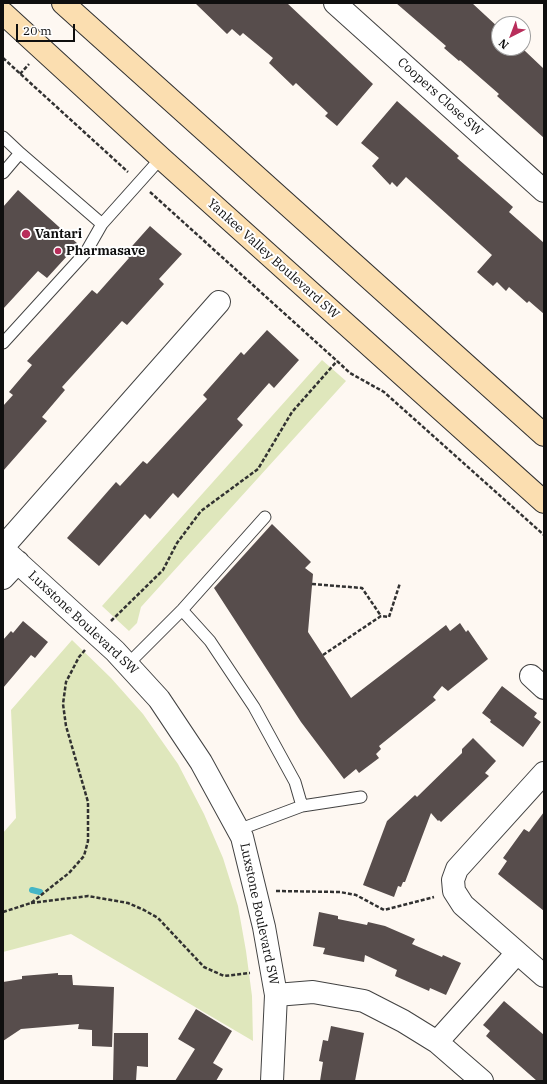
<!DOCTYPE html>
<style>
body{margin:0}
#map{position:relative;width:547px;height:1084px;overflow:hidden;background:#fef8f2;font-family:"IBM Plex Serif",serif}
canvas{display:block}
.frame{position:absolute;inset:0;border:4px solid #0f0f0f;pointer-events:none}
.north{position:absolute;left:491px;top:16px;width:40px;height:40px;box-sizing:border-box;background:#fff;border:1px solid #9f9f9f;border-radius:50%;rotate:222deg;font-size:11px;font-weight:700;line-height:16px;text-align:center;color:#0f0f0f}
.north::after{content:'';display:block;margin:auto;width:14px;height:18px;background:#b82e5b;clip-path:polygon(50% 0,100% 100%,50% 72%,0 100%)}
.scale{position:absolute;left:16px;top:24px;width:59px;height:18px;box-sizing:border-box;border:2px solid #0f0f0f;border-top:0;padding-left:5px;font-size:12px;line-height:14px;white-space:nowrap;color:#0f0f0f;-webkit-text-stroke:3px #fff;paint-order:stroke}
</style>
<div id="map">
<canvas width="547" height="1084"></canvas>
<div class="frame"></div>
<div class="north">N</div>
<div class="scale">20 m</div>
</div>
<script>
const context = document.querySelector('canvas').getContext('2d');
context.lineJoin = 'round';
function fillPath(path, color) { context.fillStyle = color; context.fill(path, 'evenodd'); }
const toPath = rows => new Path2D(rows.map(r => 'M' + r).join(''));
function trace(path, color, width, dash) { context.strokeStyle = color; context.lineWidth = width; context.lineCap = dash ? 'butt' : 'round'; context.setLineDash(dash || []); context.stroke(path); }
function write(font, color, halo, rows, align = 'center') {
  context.font = font + ' "IBM Plex Serif",serif'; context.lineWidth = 4; context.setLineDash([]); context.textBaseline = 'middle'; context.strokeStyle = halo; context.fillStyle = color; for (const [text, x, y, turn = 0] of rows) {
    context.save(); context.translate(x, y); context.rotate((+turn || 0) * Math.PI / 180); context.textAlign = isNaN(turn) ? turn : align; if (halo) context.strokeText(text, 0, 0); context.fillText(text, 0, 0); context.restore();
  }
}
const green = toPath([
 [322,360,346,381,141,607,137,623,129,631,102,606],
 [72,640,111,678,143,714,178,764,204,814,223,858,238,906,246,951,252,996,253,1041,71,934,3,952,3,833,16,818,11,710]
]);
const stream = toPath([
 [32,890,40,892]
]);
const building = toPath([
 [195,3,287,3,373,84,337,126,325,116,328,113,296,83,293,86,269,63,273,58,243,33,240,36,232,29,227,34],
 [396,3,472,3,499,28,499,48,523,48,523,44,527,47,524,50,544,69,544,138,497,96,499,94,460,60,459,61,444,48,446,46],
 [397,101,459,156,457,158,513,207,509,212,544,243,544,314,529,301,527,303,509,287,506,291,497,282,493,286,477,272,492,255,406,177,397,187,392,182,390,185,372,166,379,158,361,143],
 [18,190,78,244,47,278,38,271,3,309,3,207],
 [150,226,182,254,159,279,164,284,127,325,122,321,62,387,65,390,42,417,47,421,3,471,3,406,13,395,9,392,32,365,27,361,92,290,97,294,129,258,125,254],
 [267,330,299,360,274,388,269,383,237,419,243,425,178,498,173,493,150,519,145,514,99,566,67,538,116,482,120,486,143,461,147,464,207,399,203,395,241,352,244,355],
 [272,524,311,562,305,568,313,574,308,632,351,698,446,625,450,631,460,623,466,632,468,630,488,659,448,691,442,686,433,697,436,700,379,746,381,749,376,754,379,758,359,773,356,769,344,779,301,722,214,588],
 [23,621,48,642,35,658,31,655,3,688,3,640,11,631,13,633],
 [502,686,537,713,534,717,541,722,523,747,490,722,491,720,482,713],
 [473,738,496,761,485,773,489,776,441,822,439,820,438,821,431,813,405,882,403,882,401,887,398,886,394,897,363,885,387,821,415,795,417,797,462,753,462,749],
 [544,812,544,911,498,874,507,861,503,858,524,829,529,832],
 [319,912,338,916,338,919,367,925,368,922,385,926,415,939,412,944,442,957,443,955,461,963,446,995,430,988,429,991,395,976,397,970,365,955,364,962,323,954,325,948,313,946],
 [58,973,58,975,72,975,73,985,114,987,112,1047,92,1046,92,1030,78,1029,79,1024,21,1029,3,1041,3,982,22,979,22,976],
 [504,1001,544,1035,544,1081,537,1081,486,1036,490,1031,483,1025],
 [196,1009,232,1031,213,1063,223,1069,216,1081,175,1081,195,1049,178,1039],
 [331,1026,364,1033,355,1081,320,1081,323,1062,319,1061,323,1040,328,1041],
 [114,1033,148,1033,148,1067,137,1066,136,1081,113,1080]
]);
const path = toPath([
 [3,58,128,172],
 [20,74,29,64],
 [150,192,337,361,350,373,384,392,544,535],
 [312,584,362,588,381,616],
 [111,621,163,570,177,543,201,511,258,469,292,412,337,361],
 [323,655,381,616,389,617,400,583],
 [276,891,340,892,356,895,384,910,434,897],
 [31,903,88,896,128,903,144,910,158,918,204,967,224,976,250,973],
 [3,912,31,903,69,873,84,856,88,841,88,802,66,726,63,704,66,682,79,657,85,650]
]);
const lane = toPath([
 [3,137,20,153],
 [3,173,20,153,102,224,161,158],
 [3,343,86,252,102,224],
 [182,610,210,641,254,707,295,782,302,806],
 [128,664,182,610,265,517],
 [238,830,302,806,361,797]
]);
const street = toPath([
 [335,3,544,191],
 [3,547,219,302],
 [3,549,115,651,159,699,201,762,242,837,264,927,276,995,272,1081],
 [3,578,18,562],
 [531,676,544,688],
 [544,773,457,869,453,880,454,891,463,905,544,976],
 [276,995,313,992,364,1001,403,1021,437,1042,482,1081],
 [437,1042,517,953]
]);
const secondary = toPath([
 [63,3,544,435],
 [3,13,161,158,544,502]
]);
const markers = [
 [26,234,5,"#b82e5b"],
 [58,251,4,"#b82e5b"]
];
const streetNames = [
 ["Coopers Close SW",440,97,42],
 ["Yankee Valley Boulevard SW",273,259,42],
 ["Luxstone Boulevard SW",83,623,43],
 ["Luxstone Boulevard SW",259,914,78]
];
const poiNames = [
 ["Vantari",35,234],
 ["Pharmasave",66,251]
];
fillPath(green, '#dfe7bc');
trace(stream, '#44b6c6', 6);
fillPath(building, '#574d4c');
trace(lane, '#424242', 13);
trace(street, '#424242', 24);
trace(secondary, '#313131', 24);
trace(path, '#313131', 2.5, [4, 2]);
trace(lane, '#fff', 11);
trace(street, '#fff', 22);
trace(secondary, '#fbdeb0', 22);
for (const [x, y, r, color] of markers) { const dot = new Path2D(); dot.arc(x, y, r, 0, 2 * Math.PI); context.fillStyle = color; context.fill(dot); trace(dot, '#fff', 1.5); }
write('13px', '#0f0f0f', '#fff', streetNames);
write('bold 13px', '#0f0f0f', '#fff', poiNames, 'left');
</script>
